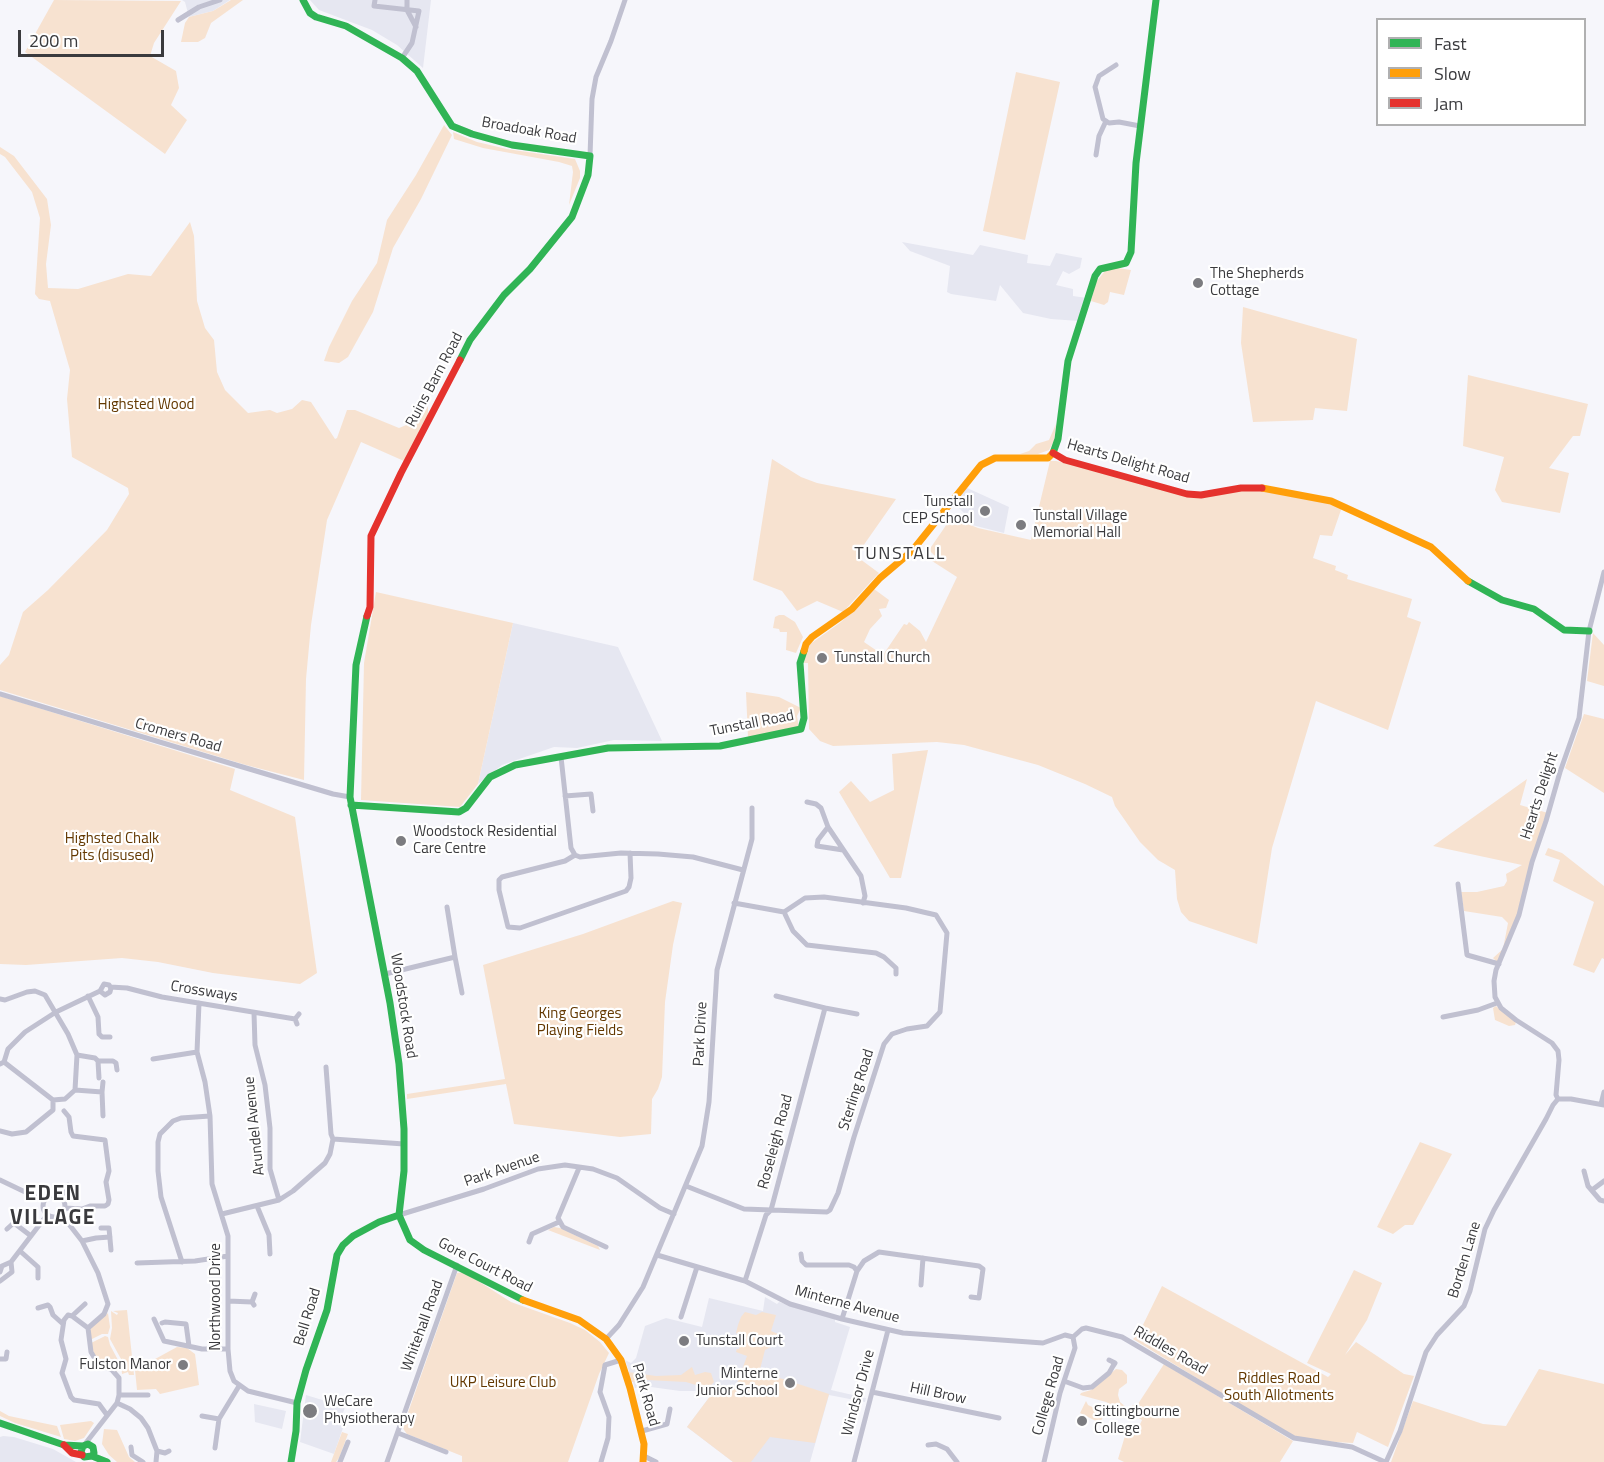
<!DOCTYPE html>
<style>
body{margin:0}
#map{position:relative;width:1604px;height:1462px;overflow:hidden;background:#f6f6fb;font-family:"Titillium Web",sans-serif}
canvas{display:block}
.legend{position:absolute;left:1376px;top:18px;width:210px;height:108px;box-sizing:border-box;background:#fff;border:2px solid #b0b0b1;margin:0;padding:8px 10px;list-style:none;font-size:18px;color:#3a3a3d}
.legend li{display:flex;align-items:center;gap:12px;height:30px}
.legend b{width:30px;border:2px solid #b0b0b1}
.scale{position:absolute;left:18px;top:30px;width:146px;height:27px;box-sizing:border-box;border:3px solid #3a3a3d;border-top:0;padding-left:8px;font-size:18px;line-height:21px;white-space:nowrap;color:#3a3a3d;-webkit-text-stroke:4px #fff;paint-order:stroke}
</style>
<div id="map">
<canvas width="1604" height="1462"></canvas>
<ul class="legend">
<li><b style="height:8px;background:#30b455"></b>Fast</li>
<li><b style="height:8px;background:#ff9f0a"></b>Slow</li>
<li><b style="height:8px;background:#e5322d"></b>Jam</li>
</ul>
<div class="scale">200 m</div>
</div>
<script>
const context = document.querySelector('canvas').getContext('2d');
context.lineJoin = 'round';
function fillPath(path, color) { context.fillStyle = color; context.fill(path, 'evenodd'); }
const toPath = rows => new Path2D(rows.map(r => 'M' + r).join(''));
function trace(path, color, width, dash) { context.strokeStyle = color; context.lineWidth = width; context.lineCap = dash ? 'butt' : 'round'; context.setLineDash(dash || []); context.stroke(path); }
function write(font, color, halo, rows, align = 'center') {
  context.font = font + ' "Titillium Web",sans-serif'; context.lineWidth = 4.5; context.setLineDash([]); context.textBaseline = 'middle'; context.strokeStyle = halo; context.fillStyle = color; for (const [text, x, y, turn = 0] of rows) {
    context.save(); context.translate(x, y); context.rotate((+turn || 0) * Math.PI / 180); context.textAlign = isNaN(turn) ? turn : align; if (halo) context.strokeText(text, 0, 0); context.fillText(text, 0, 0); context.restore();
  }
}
const built = toPath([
 [182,0,230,0,213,11,189,17,185,2],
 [310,0,431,0,423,68,397,45,372,30,319,10],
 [902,242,973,255,980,245,1028,255,1027,263,1050,266,1056,253,1082,258,1080,268,1069,274,1063,271,1056,285,1073,289,1073,296,1087,298,1079,321,1051,319,1023,313,1000,285,996,301,951,294,947,292,950,266,910,251],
 [965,487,1009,507,1004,533,968,524,969,518,959,508,961,503,955,500],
 [513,623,618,647,662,741,614,740,577,748,554,747,502,765,478,784],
 [765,1297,777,1304,779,1302,835,1318,835,1322,850,1327,831,1390,866,1398,865,1402,829,1395,810,1462,733,1462,687,1427,714,1391,680,1391,651,1387,635,1388,625,1360,631,1363,636,1358,645,1326,666,1318,702,1327,709,1298,763,1311],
 [306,1395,345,1407,342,1416,345,1417,344,1425,334,1454,300,1442],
 [254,1404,286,1411,282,1429,255,1422],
 [3,1436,14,1437,53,1449,76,1462,0,1462,0,1437]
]);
const green = toPath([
 [54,0,181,1,154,43,150,56,176,71,179,88,171,105,187,120,165,154,25,52],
 [231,0,243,0,211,23,205,38,198,42,181,42,185,23,189,17,213,11],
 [1016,72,1060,82,1025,240,983,231],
 [444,125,452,135,421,199,393,248,373,312,348,357,339,363,324,361,329,347,352,301,377,263,387,220,416,175],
 [453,132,477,142,507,149,575,159,580,171,580,178,569,205,573,172,572,166,559,162,483,148,454,139],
 [0,147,14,156,47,199,51,225,46,264,48,288,78,289,128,274,151,276,190,222,194,236,197,301,205,328,214,340,217,372,225,390,248,413,270,410,277,413,292,409,302,400,311,402,335,439,337,438,347,410,355,410,399,428,421,419,428,406,428,416,404,461,361,442,327,520,311,625,306,679,304,780,246,765,0,690,0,665,9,655,23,612,48,590,107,530,129,494,128,488,72,457,67,399,70,370,50,301,39,299,35,294,40,218,32,192,5,157,0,154],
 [1117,268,1131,270,1124,295,1110,292,1108,302,1104,305,1091,301,1096,282,1105,271],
 [1243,307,1357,339,1347,411,1315,408,1313,420,1253,422,1241,343],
 [1468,375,1588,404,1580,436,1573,436,1549,468,1569,473,1560,513,1502,502,1495,490,1504,457,1463,446],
 [1056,424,1054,441,1049,450,1038,454,1020,454,1029,451,1036,444,1049,440],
 [772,459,801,477,817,483,896,499,856,556,879,573,843,612,817,601,797,611,782,591,753,580],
 [1050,461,1056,461,1100,470,1180,493,1261,490,1311,498,1342,507,1332,536,1320,535,1313,558,1336,566,1335,570,1348,575,1347,579,1412,599,1407,617,1421,622,1388,730,1316,701,1272,848,1257,944,1189,921,1181,912,1177,899,1175,870,1158,860,1140,842,1115,806,1112,797,1085,784,1038,765,964,745,937,742,833,746,820,741,809,729,808,663,804,663,806,647,841,622,874,589,889,600,886,608,879,609,882,616,870,629,864,642,883,655,904,624,907,625,909,622,920,631,926,642,957,577,932,561,935,556,929,550,949,521,953,522,955,519,978,528,1031,540],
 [376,592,513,623,478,784,460,807,361,800,364,663],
 [779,615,784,615,795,622,803,637,796,653,786,650,787,632,780,632,779,629,773,628,775,617],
 [1593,633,1604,645,1604,686,1587,681],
 [746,692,779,697,801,708,797,716,799,728,748,737],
 [0,696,235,769,230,790,295,817,317,973,300,984,213,973,158,962,122,958,26,965,0,964],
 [1584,714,1604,719,1604,793,1565,768],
 [928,750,901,878,890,878,839,792,851,781,870,802,894,790,892,754],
 [1527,779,1520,805,1548,813,1519,915,1499,964,1493,958,1503,949,1508,923,1502,917,1464,911,1461,892,1477,892,1504,886,1507,881,1506,874,1522,865,1433,846],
 [1548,848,1562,853,1604,886,1604,959,1602,958,1594,973,1573,965,1594,902,1553,881,1560,860,1545,855],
 [673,901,682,903,673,945,665,1002,662,1077,658,1089,652,1099,651,1134,620,1137,514,1124,506,1084,407,1099,407,1094,505,1079,483,965,583,934],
 [1496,1006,1516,1022,1515,1025,1509,1026,1495,1020,1493,1008],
 [1420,1142,1452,1154,1413,1225,1405,1225,1393,1234,1377,1227],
 [554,1227,560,1228,598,1246,600,1250,548,1230],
 [1354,1270,1382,1283,1367,1320,1345,1355,1356,1342,1404,1374,1414,1376,1388,1447,1357,1432,1353,1443,1318,1441,1293,1437,1133,1339,1139,1333,1162,1286,1328,1377,1331,1374,1307,1363],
 [464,1272,511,1302,570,1323,585,1330,600,1342,609,1353,599,1374,568,1462,462,1462,462,1456,407,1434,404,1430,403,1427,457,1273],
 [127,1310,134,1375,129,1375,128,1372,122,1374,121,1359,110,1339,112,1328,111,1311,117,1315,118,1313,113,1311],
 [745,1312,756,1315,762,1312,776,1315,771,1331,778,1334,775,1347,771,1347,765,1350,759,1373,783,1379,829,1394,815,1443,770,1437,751,1462,733,1462,687,1427,714,1391,707,1386,696,1385,686,1382,647,1380,631,1382,628,1372,656,1376,681,1375,692,1367,695,1375,705,1372,711,1373,714,1382,710,1386,736,1386,747,1356,736,1352,737,1349,739,1349,740,1343,738,1342,741,1335,736,1333,738,1325,741,1317],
 [108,1313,110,1327,108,1334,102,1334,90,1340,89,1332,92,1327],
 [105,1336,108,1337,110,1345,118,1360,117,1372,101,1363,95,1357,91,1343],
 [177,1347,187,1348,195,1354,199,1385,160,1394,156,1389,137,1390,135,1370],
 [1164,1364,1293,1441,1280,1462,1124,1462,1118,1459,1128,1426,1137,1431,1142,1420,1126,1411,1133,1405,1136,1407],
 [1116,1369,1122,1370,1127,1375,1127,1383,1119,1389,1118,1395,1120,1402,1127,1408,1122,1410,1106,1402,1080,1395,1081,1393,1091,1390],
 [1539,1369,1604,1384,1604,1462,1391,1462,1413,1401,1483,1424,1506,1426],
 [1086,1401,1088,1405,1105,1413,1100,1423,1080,1413],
 [0,1411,9,1416,57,1426,61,1437,15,1423,0,1416],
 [91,1421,94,1423,84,1438,75,1441,64,1439,60,1425],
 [104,1429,117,1430,129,1457,135,1462,117,1462,109,1455,102,1444],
 [342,1432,348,1434,339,1458,336,1462,331,1462]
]);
const street = toPath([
 [375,0,374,6,419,11,412,43,402,58],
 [407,0,407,10,416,27],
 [178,20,199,7,220,0],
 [1116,65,1099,76,1095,87,1103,119,1109,123,1119,122,1140,126],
 [1096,155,1099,136,1106,121],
 [590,156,592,99,596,77,611,41,625,0],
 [0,694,236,765,333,794,350,797],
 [561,757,571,848,575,855,580,857,621,853,658,854,693,857,743,870],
 [565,796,591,794,593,811],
 [807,802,816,804,821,808,828,827,861,876,865,896,863,903],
 [828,827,818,840,817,846,843,850],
 [575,855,565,861,502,877,499,880,499,890,508,927,520,928,626,891,629,887,631,878,630,853],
 [1458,884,1467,955,1499,964],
 [734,903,784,912,793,931,807,945,876,953,884,957,896,968,896,974],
 [447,907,455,957],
 [385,974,455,957,462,993],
 [110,987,127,988,162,997,295,1019],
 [88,996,98,1017,99,1034,102,1037,110,1037],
 [776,996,825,1008],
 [0,999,5,1000,27,992,35,991,45,995,68,1034,77,1055],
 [199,1003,197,1052,205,1082,210,1116,212,1184,228,1236,228,1349,230,1371,234,1381,248,1391,297,1403],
 [254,1013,255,1045,265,1085,270,1128,270,1169,279,1200],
 [1443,1017,1478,1010,1497,1003],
 [297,1024,295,1019,299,1014],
 [77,1055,95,1058,98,1061,99,1078],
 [153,1059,197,1052],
 [98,1061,113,1061,116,1063,117,1070],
 [4,1062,53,1100],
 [0,1064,4,1062,8,1049,25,1032,56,1012,100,991,104,984,109,985,111,988,110,992,105,995,100,991],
 [75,1090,77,1055],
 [102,1092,103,1082],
 [1558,1099,1556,1095,1559,1060,1558,1051,1552,1043,1516,1020,1501,1008,1495,997,1494,981,1496,970,1519,915,1532,862,1546,821,1560,772,1579,718,1589,631,1604,572],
 [1558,1099,1571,1099,1604,1105],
 [53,1100,65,1099,75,1090,102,1092,103,1116],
 [1601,1104,1604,1092],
 [64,1111,69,1117,71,1132,73,1136,105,1140,109,1171,106,1182,109,1200,108,1204,105,1206,90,1206,82,1209,65,1208],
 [0,1131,12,1134,26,1132,53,1110,53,1100],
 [333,1139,404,1144],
 [579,1168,558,1218,563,1227,606,1247],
 [1584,1171,1588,1186,1600,1200,1604,1201],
 [0,1180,44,1201],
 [686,1186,744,1209,827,1212,830,1210,838,1193,854,1137,884,1044,892,1034,907,1029,927,1026,940,1012,947,933,936,915,906,908,824,897,805,898,784,912],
 [1592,1190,1604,1181],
 '43 1206a11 11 0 1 1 22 0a11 11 0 1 1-22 0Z',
 [60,1197,67,1190,68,1185],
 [257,1206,269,1235,270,1254],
 [61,1214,82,1241,98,1273,108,1304,104,1314,88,1328,91,1352,98,1364,112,1370,119,1378,119,1395,117,1403,85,1444],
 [222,1214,279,1200,293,1191,325,1163,330,1154,333,1139,331,1134,326,1067],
 [399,1215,484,1189,538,1169,565,1165,593,1169,617,1178,660,1208,674,1214],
 [14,1223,31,1236],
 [101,1228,109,1228,111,1250],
 [7,1229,18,1219],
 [82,1241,96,1238,110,1237],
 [529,1242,532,1234,559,1222],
 [20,1251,38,1267,38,1278],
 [801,1254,802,1261,806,1265,849,1265,854,1267,857,1271],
 [657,1255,745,1281,790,1304,842,1319,903,1333,1043,1343,1065,1335,1073,1337],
 [182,1262,161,1197,158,1171,158,1142,160,1134,173,1121,181,1118,210,1116],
 [137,1263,195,1261,228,1256],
 [0,1272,2,1266,11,1262,47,1215],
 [0,1281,12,1272,11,1262],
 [745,1281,766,1215,771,1210,825,1008,857,1014],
 [921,1285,923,1258],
 [228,1301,252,1302],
 [254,1305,252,1302,255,1294],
 [38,1308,48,1305,50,1307,53,1315,63,1324],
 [72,1316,85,1304],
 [681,1317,697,1267],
 [154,1319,164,1341,202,1349,228,1349],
 [842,1319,857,1271,864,1261,879,1252,979,1266,983,1269,979,1298,971,1297],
 [162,1323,165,1322,186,1324,189,1346],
 [88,1328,72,1316,68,1315,64,1320,61,1340,66,1359,62,1373,71,1397,74,1400,99,1404,107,1415],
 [1073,1337,1082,1329,1086,1328,1122,1337,1294,1438,1352,1447,1385,1462],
 [606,1339,619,1325,643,1287,702,1146,709,1102,717,970,752,839,752,808],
 [0,1359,6,1359,7,1352],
 [1064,1381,1083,1388,1092,1387,1109,1373,1113,1366,1115,1363,1109,1360],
 [872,1392,999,1418],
 [119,1395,148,1395],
 [117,1403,130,1409,141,1418,148,1428,157,1451,165,1453,169,1451],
 [202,1416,219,1419],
 [642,1431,667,1424,670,1409],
 [398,1433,446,1452],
 [928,1445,936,1444,947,1449,957,1462],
 [131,1447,132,1455,143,1462],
 [215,1448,219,1419,239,1386],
 [644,1456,656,1462],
 [156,1462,157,1451],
 [340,1462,348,1442],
 [387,1462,457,1265],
 [601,1462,608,1438,609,1417,600,1392,601,1387,605,1365,621,1360],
 [854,1462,888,1330],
 [1044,1462,1060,1393,1075,1348,1073,1337],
 [1386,1462,1400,1431,1426,1352,1437,1335,1464,1306,1470,1291,1485,1229,1494,1210,1546,1119,1553,1105,1558,1099]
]);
const fast = toPath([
 [303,0,310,13,316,17,346,26,402,58,417,71,452,126,472,134,512,145,590,156,588,175,572,217,530,269,504,295,470,340,460,360],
 [1053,453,1058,439,1068,361,1095,276,1100,269,1126,263,1131,252,1136,163,1156,0],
 [1468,581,1502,600,1534,609,1564,630,1589,631],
 [367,616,356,665,350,797,390,1003,399,1064,404,1129,404,1171,399,1215,410,1240,424,1250,523,1300],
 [351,805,459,812,466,808,490,777,515,765,608,748,720,746,801,729,804,718,800,663,804,651],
 [0,1423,64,1445,83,1446],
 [92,1456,94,1453,93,1447,88,1444,83,1446,81,1452,84,1457,92,1456,107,1462],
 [291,1462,296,1431,297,1403,306,1370,327,1310,337,1255,343,1245,353,1236,379,1222,399,1215]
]);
const slow = toPath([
 [1262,488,1331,501,1431,547,1468,581],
 [804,651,806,644,812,637,852,609,880,578,912,551,981,465,995,458,1048,458,1053,453],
 [523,1300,579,1320,606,1339,621,1360,630,1388,644,1444,643,1462]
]);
const jam = toPath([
 [1053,453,1065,460,1187,494,1201,495,1241,488,1262,488],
 [367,616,370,607,371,536,401,473,460,360],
 [64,1445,72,1453,82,1455]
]);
const markers = [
 [1198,283,6,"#7c7c80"],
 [985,511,6,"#7c7c80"],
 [1021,525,6,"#7c7c80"],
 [822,658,6,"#7c7c80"],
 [401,841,6,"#7c7c80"],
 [684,1341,6,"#7c7c80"],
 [183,1365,6,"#7c7c80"],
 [790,1383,6,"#7c7c80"],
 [310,1411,8,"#7c7c80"],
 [1082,1421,6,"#7c7c80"]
];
const streetNames = [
 ["Broadoak Road",529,131,10],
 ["Ruins Barn Road",435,380,-62],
 ["Hearts Delight Road",1128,462,16],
 ["Tunstall Road",752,724,-11],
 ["Cromers Road",178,736,16],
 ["Hearts Delight",1540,796,-72],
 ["Crossways",204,992,9],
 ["Woodstock Road",403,1006,81],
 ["Park Drive",701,1034,-87],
 ["Sterling Road",857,1090,-72],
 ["Arundel Avenue",255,1126,-96],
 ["Roseleigh Road",776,1142,-75],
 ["Park Avenue",502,1170,-19],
 ["Borden Lane",1465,1260,-73],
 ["Gore Court Road",485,1266,27],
 ["Northwood Drive",216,1297,-90],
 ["Minterne Avenue",847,1305,15],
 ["Bell Road",308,1317,-73],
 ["Whitehall Road",423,1326,-70],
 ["Riddles Road",1170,1351,30],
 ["Windsor Drive",859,1393,-75],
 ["Hill Brow",938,1394,12],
 ["Park Road",645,1395,74],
 ["College Road",1049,1396,-74]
];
const poiNames = [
 ["The Shepherds",1210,274],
 ["Cottage",1210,291],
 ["Tunstall",973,502,"right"],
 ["CEP School",973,519,"right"],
 ["Tunstall Village",1033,516],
 ["Memorial Hall",1033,533],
 ["Tunstall Church",834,658],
 ["Woodstock Residential",413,832],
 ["Care Centre",413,849],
 ["Tunstall Court",696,1341],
 ["Fulston Manor",171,1365,"right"],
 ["Minterne",778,1374,"right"],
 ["Junior School",778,1391,"right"],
 ["WeCare",324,1402],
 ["Physiotherapy",324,1419],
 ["Sittingbourne",1094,1412],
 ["College",1094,1429]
];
const parkNames = [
 ["Highsted Wood",146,405],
 ["Highsted Chalk",112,839],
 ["Pits (disused)",112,856],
 ["King Georges",580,1014],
 ["Playing Fields",580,1031],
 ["Riddles Road",1279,1379],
 ["South Allotments",1279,1396],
 ["UKP Leisure Club",503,1383]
];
const quarterNames = [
 ["TUNSTALL",900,555]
];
const districtNames = [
 ["EDEN",53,1195],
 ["VILLAGE",53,1219]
];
fillPath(built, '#e6e7f1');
fillPath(green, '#f7e2d0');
trace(street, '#c0c0d0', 5);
trace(fast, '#30b455', 7);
trace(slow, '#ff9f0a', 7);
trace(jam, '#e5322d', 7);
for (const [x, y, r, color] of markers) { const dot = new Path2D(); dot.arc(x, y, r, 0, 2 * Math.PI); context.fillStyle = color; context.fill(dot); trace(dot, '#fff', 2); }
write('15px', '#3a3a3d', '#fff', streetNames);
write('15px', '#3a3a3d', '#fff', poiNames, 'left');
write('15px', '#633800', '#fff', parkNames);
context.letterSpacing = '1.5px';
write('18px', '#3a3a3d', '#fff', quarterNames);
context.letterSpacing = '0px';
context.letterSpacing = '1.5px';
write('bold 21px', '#3a3a3d', '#fff', districtNames);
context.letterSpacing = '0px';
</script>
